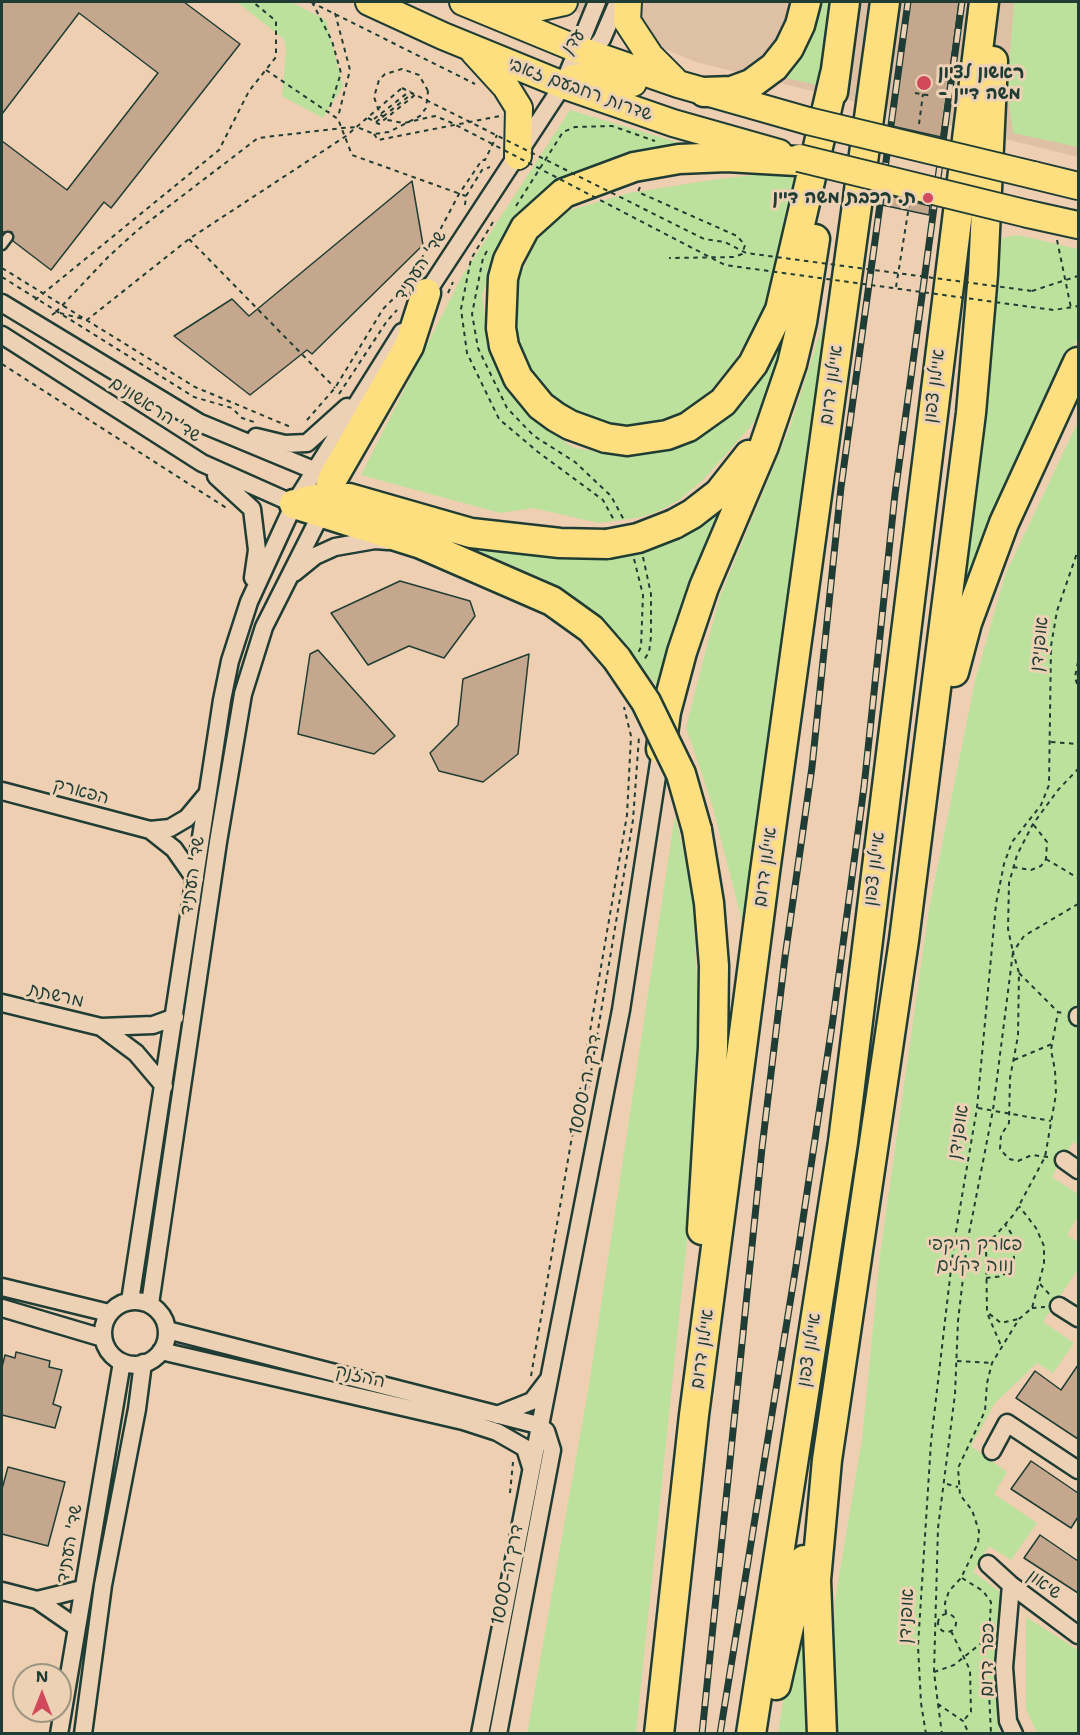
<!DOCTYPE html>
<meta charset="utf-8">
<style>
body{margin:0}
#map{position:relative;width:1080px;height:1735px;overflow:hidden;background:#efcfb2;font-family:"Shantell Sans",sans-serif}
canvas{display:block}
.frame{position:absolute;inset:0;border:3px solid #1f3d34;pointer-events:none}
.north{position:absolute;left:12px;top:1663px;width:60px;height:60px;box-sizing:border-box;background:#edd1b4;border:2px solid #9b9681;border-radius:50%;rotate:0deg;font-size:16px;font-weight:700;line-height:24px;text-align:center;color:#1f3d34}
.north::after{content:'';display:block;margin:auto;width:21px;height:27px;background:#d1495b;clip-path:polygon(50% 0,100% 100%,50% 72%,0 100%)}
</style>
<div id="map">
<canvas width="1080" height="1735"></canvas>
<div class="frame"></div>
<div class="north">N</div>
</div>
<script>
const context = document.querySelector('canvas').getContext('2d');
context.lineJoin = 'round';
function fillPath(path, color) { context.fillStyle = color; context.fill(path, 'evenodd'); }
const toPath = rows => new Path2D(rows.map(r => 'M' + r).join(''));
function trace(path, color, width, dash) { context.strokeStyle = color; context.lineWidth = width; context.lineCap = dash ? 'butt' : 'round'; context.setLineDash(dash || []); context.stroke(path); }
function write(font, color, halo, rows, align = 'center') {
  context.font = font + ' "Shantell Sans","Playpen Sans Hebrew",sans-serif'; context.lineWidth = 6; context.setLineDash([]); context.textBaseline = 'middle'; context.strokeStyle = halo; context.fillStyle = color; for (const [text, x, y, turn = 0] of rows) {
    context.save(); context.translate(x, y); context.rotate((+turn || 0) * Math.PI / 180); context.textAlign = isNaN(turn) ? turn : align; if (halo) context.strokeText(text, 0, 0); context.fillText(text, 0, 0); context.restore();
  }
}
const built = toPath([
 [552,2,1078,2,1078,157,696,62]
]);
const green = toPath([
 [237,2,291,2,326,20,343,86,323,118,282,96,286,51,284,39],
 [817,2,836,2,821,86,782,77,799,62,796,52],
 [1014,2,1078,2,1078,147,1013,133,1007,90],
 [570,110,687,145,630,154,595,165,554,188,498,255,482,295,487,332,499,370,508,388,540,425,574,448,601,452,644,452,682,444,710,431,733,411,797,286,769,396,751,426,703,480,679,500,657,512,637,518,599,523,533,508,500,513,361,475,461,278],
 [772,173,798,179,774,282,759,319,735,360,711,390,680,413,646,425,613,424,580,415,558,402,538,384,524,362,515,340,515,289,535,242,551,226,570,210,629,193,718,179],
 [1018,235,1078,249,1078,337,969,585,960,586,1002,238],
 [824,321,759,842,744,929,712,804,686,727,719,599,790,427],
 [1078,422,1078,1145,1073,1142,1052,1177,1078,1194,1078,1216,1067,1235,1078,1242,1078,1269,1043,1322,1074,1343,1053,1373,1037,1363,995,1403,971,1446,1007,1472,994,1494,1037,1523,1011,1560,989,1546,973,1572,999,1591,999,1733,838,1734,832,1696,835,1600,862,1440,880,1255,929,909,975,681,1005,575],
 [740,484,663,693,612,632,580,606,544,579,467,546,568,559,605,559,649,551,679,537],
 [675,815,692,886,703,1086,636,1733,527,1734,589,1385],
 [804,1614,814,1733,778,1734,785,1688],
 [1026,1617,1078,1650,1078,1733,1037,1733,1026,1709]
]);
const building = toPath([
 [2,2,184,2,240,44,111,208,104,202,51,270,13,241,12,232,2,232,2,141,67,190,158,73,79,13,2,114,2,2],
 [910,2,959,2,941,137,892,126,910,2],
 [412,181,423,245,312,354,307,350,250,395,174,336,232,299,249,316,412,181],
 [883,194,930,206,929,215,882,205,883,194],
 [400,581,470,601,475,616,444,658,409,646,368,665,331,613,400,581],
 [318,650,395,736,374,754,298,734,310,654,318,650],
 [529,654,518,754,483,782,439,771,430,753,458,725,463,679,529,654],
 [16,1352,50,1361,49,1367,62,1370,53,1404,61,1407,55,1428,2,1415,2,1367,5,1355,15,1358,16,1352],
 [1078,1365,1078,1439,1016,1398,1035,1371,1061,1390,1078,1365],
 [1031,1461,1078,1493,1078,1517,1071,1528,1011,1489,1031,1461],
 [8,1467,65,1482,48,1546,2,1534,2,1489,8,1467],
 [1040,1535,1078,1561,1078,1593,1024,1558,1040,1535]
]);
const path = toPath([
 [311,2,475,84],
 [312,2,332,41,341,73,328,113],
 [335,13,350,70,338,117],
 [266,70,338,119,352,155,466,196],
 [915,93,932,96],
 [368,118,379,124,416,94],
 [374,119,410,91],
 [376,122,413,93],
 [919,124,923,94],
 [374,134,378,140,500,116],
 [640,187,638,192,737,236,745,245,742,254,734,257,669,258],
 [465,205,466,196,482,170,490,167],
 [516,206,563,132,575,127,612,126,655,141],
 [493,222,471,259,461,309,467,353,499,419,538,452,603,500,615,522],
 [189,239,335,388],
 [1057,240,1071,308],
 [487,251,483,258,472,314,478,348,507,408,534,436,575,462,611,496,624,520],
 [2,268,195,387,293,428],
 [2,277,194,397,232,408,242,418,254,422],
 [1032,291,1078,276],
 [448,293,453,282],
 [35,300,219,150,249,91,276,57,276,21,253,2],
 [1031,307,1054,310,1078,306],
 [56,312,109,256,139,229,258,138,342,128,357,127,374,134,389,132,420,116,426,108,428,91],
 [52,315,56,312,87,320,189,239,346,136,402,88],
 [2,364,228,509],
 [339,394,387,321,397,310],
 [307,420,335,388,383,309,398,294,440,230,459,194,482,160,485,160,497,135],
 [643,557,651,594,651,637,649,652,644,660],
 [634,559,643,595,641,647,638,653],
 [1078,662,1075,677,1078,687],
 [1051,742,1078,744],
 [1046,859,1078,878],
 [1013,867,1031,870,1041,866,1046,859,1047,842,1033,824],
 [1019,973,1058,1012,1063,1013],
 [1014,1060,1052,1044],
 [585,1108,633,820,639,737],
 [978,1108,1051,1121],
 [1048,1157,1032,1155,1018,1161,1009,1159,1000,1149,1001,1135,1009,1123,1010,1078,1018,1036,1019,973,1013,952,1024,936,1078,904],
 [986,1243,987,1312,1001,1323,1018,1319],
 [967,1244,986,1243,996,1235,1015,1213,1045,1157,1056,1094,1055,1070,1051,1050,1058,1012],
 [986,1278,1003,1276,1014,1259,1013,1236,1005,1224],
 [1040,1284,1050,1295],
 [1032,1308,1045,1307],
 [988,1315,1002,1348],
 [957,1361,992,1363],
 [531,1376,627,815,631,736,624,707],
 [947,1484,958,1487],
 [510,1493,513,1462],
 [962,1578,983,1591,991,1602,989,1637,954,1665,934,1672,938,1704,963,1721,969,1734],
 '938 1623a9 9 0 1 1 18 0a9 9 0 1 1-18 0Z',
 [946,1614,945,1603,949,1591,961,1578,978,1543,979,1531,972,1510,960,1495,958,1468,985,1411,987,1383,992,1363,1019,1319,1032,1308,1044,1264,1044,1246,1036,1228,1019,1206],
 [951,1631,970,1670,971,1712,963,1721],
 [934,1672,938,1528,955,1394,958,1321,967,1244,993,1110,1013,952,1008,929,1009,883,1017,855,1033,824,1058,790,1078,769],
 [989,1691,991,1734],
 [938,1704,942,1734],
 [926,1734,921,1703,918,1646,931,1442,954,1243,977,1108,996,904,1004,864,1012,842,1041,805,1049,785,1051,646,1057,611,1078,550]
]);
const service = toPath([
 [2,245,8,237]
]);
const minor = toPath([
 [586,61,602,39,618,2],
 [422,300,563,85,597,2],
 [2,303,200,423,323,474],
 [2,335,202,463,294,504],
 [256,437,285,444,307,443,347,407],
 [216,476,252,509,257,550,253,578],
 [294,573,315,556,335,547,375,540,388,541],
 [2,791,150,830,174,849,195,879],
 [150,830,170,828,187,818,207,794],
 [2,1003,101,1027,153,1025,175,1017],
 [1078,1016,1078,1017],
 [101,1027,136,1053,164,1086],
 [1064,1160,1078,1170],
 [2,1287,109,1313],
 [130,1301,222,700,230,661,249,602,294,504,402,332],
 '103 1333a32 32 0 1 1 64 0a32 32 0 1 1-64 0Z',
 [150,1304,218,842,243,694,264,627,322,512,322,504],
 [1059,1306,1078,1318],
 [2,1308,103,1338],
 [167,1330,534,1424,546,1431,552,1450,498,1734],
 [161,1351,463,1421,497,1432,525,1448,531,1467],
 [497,1415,532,1401,548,1380],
 [992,1451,1007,1423,1078,1470],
 [988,1564,1011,1585,1078,1635],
 [1011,1585,1004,1667,1008,1721,1014,1734],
 [2,1591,37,1600,76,1627],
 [37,1600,82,1589],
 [59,1734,122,1362],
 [83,1734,103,1585,137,1409,143,1363],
 [480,1734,621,1010,661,750]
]);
const primary = toPath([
 [369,2,443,36,563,85,673,123,779,153],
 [463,2,577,49,678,84,808,121],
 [628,2,627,21,650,56,674,80],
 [493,7,532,9,564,2],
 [474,52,506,87,519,108,518,156],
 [563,85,574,78,608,74,633,83],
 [1033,175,1078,186],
 [1028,214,1078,225]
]);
const motorway = toPath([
 [704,92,732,91,751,84,774,67,789,48,800,25,806,2],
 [833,92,845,2],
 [814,162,727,157,679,159,634,167,564,193,525,228,508,260,503,278,501,328,504,346,518,378,541,406,556,417,570,425,606,438,627,441,667,435,688,427,723,402,753,364,780,310,835,74],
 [305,501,327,497,349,498,471,533,560,543,607,544],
 [294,504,421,544,552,601,591,629,617,659],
 [331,515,327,497,333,478,409,346,426,293],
 [674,524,692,514,719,493,749,455],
 [954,672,967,623,1004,523,1078,362],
 [661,749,666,712,682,652,704,587,764,446,792,364,802,322,815,239],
 [697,830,709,903,714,966,713,1048,702,1230],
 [776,1685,804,1560],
 [659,1734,694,1415,765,872,885,2],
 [751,1734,843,1142,984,2],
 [822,1734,816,1580,827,1460,904,940,971,413,983,274,993,61]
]);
const rail = toPath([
 [702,1734,762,1148,785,957,812,767,841,487,908,2],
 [720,1734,796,1266,833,1019,864,787,895,494,962,2]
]);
const pathBridge = toPath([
 [402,88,704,239,725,242,746,253,1032,291],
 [428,91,419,75,402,69,385,74,379,80,374,97,380,114,387,120,404,123,435,116,450,122,725,265,1031,307],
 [896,287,909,206]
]);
const primaryBridge = toPath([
 [808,121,1033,175],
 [799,158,1028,214]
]);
const motorwayBridge = toPath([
 [607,544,638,538,674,524],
 [617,659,646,702,681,774,697,830]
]);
const markers = [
 [924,83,8,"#d1495b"],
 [928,198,6,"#d1495b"]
];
const streetNames = [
 ["עדן",574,42,-52],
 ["שדרות רחבעם זאבי",580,90,20],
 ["שד' העתיד",421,266,-57],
 ["איילון דרום",832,385,-82],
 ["איילון צפון",935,386,-83],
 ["שד' הראשונים",155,410,33],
 ["אופנידן",1040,644,-84],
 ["הפארק",81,792,15],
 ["איילון דרום",766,867,-82],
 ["איילון צפון",875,869,-83],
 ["שד' העתיד",193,876,-81],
 ["מרשתת",56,996,13],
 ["דרך ה-1000",586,1085,-79],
 ["אופנידן",959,1132,-81],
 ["איילון דרום",703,1349,-82],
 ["איילון צפון",810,1350,-81],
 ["ההזנק",360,1377,13],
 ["שד' העתיד",70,1544,-80],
 ["דרך ה-1000",508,1575,-79],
 ["שיאון",1044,1585,36],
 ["אופנידן",907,1616,-87],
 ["כפר דרום",988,1660,-89]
];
const poiNames = [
 ["ראשון לציון",938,73],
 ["- משה דיין",938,94],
 ["ת. רכבת משה דיין",916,198,"right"]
];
const parkNames = [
 ["פארק היקפי",975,1245],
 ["נווה דקלים",975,1266]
];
fillPath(built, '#dec0a5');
fillPath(green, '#bce19c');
fillPath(building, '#c5a78d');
trace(building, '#1f3d34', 1.5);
trace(service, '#1f3d34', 13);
trace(minor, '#1f3d34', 21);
trace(primary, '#1f3d34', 30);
trace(motorway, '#1f3d34', 33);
trace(path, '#1f3d34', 2, [4.5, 4.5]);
trace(service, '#edd1b4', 8);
trace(minor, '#edd1b4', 16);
trace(primary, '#fddf80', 26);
trace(motorway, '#fddf80', 28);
trace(rail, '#1f3d34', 7);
trace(rail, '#edd1b4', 4.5, [14]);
trace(primaryBridge, '#1f3d34', 30, []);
trace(motorwayBridge, '#1f3d34', 33, []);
trace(pathBridge, '#1f3d34', 2, [4.5, 4.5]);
trace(primaryBridge, '#fddf80', 26);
trace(motorwayBridge, '#fddf80', 28);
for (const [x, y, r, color] of markers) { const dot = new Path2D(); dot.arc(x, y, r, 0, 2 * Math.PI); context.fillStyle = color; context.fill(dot); trace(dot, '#edd1b4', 2); }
write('18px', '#1f3d34', '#edd1b4', streetNames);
write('bold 18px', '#1f3d34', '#edd1b4', poiNames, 'left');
write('18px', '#274539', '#edd1b4', parkNames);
</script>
